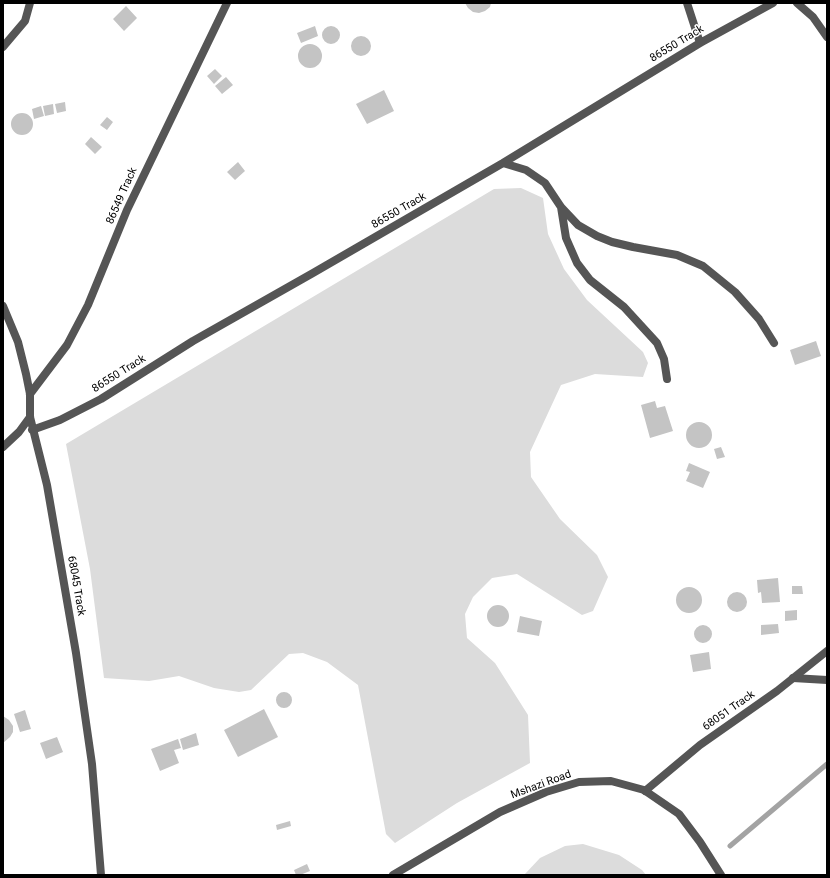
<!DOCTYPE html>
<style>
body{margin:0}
#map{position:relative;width:830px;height:878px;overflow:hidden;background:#fff;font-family:Roboto,sans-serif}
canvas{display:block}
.frame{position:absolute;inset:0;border:4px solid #000;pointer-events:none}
</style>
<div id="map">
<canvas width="830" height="878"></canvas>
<div class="frame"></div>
</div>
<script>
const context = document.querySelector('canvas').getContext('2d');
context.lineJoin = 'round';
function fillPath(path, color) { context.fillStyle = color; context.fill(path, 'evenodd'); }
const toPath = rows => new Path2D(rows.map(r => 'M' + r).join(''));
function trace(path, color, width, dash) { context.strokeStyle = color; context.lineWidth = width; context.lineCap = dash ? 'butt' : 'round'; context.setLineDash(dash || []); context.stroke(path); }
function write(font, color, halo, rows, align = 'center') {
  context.font = font + ' Roboto,sans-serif'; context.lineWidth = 3; context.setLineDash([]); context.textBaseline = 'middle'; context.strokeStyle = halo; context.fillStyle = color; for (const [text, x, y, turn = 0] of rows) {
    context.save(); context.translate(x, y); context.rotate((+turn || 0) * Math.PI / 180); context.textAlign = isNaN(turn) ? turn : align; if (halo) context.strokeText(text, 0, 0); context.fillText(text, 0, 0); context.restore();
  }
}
const green = toPath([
 [521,188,543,198,548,234,564,269,587,300,643,352,648,363,643,377,595,374,561,385,530,452,531,477,560,519,597,555,608,577,593,611,582,615,517,574,492,578,473,597,465,614,467,638,495,663,528,715,530,763,457,803,395,843,386,834,358,685,327,662,303,653,289,654,251,690,239,692,214,688,179,676,149,681,104,678,90,569,66,444,494,189],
 [583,844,619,855,642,870,646,875,524,875,540,858,565,846]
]);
const stream = toPath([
 [730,846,827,764]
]);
const building = toPath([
 [465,3,491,3,490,7,485,11,479,13,473,12,468,8],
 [126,6,137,18,124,31,113,19],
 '322 35a9 9 0 1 1 18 0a9 9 0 1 1-18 0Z',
 [315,26,318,36,301,43,297,33],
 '351 46a10 10 0 1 1 20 0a10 10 0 1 1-20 0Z',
 '298 56a12 12 0 1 1 24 0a12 12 0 1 1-24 0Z',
 [215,69,222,76,214,84,207,76],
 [226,77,233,85,222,94,215,86],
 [384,90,394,111,367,124,356,104],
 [65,102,66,111,57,113,55,104],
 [53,104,54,114,45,116,43,106],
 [41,106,44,116,34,119,32,109],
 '11 124a11 11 0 1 1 22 0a11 11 0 1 1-22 0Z',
 [107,117,113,122,107,130,100,125],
 [91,137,102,147,95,154,85,144],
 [238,162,245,171,235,180,227,172],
 [816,341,821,356,795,365,790,350],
 [655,401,657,408,665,406,673,431,650,438,641,405],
 '686 435a13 13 0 1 1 26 0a13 13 0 1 1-26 0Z',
 [721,447,725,457,717,459,714,449],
 [689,463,710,472,703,488,686,481,690,472,686,471],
 [778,578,780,602,762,603,761,592,758,593,757,580],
 [792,586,802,586,803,594,792,594],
 '676 600a13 13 0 1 1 26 0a13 13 0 1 1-26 0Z',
 '727 602a10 10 0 1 1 20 0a10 10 0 1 1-20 0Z',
 '487 616a11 11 0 1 1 22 0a11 11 0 1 1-22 0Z',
 [797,610,797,620,785,621,785,611],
 [520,616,542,621,539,636,517,632],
 [778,624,779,633,761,635,761,625],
 '694 634a9 9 0 1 1 18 0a9 9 0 1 1-18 0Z',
 [709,652,711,669,693,672,690,655],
 '276 700a8 8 0 1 1 16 0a8 8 0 1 1-16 0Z',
 [264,709,278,737,238,757,224,730],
 [25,710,31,729,20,732,14,714],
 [3,716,9,720,13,726,13,732,10,737,3,743],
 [196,733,199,745,183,750,180,739],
 [57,737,63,752,46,759,40,743],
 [178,739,181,748,174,750,179,763,160,771,151,749],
 [290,821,291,826,277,830,276,825],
 [307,864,310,871,300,875,296,875,294,870]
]);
const service = toPath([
 [797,3,813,17,827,37],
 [793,678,827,680]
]);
const minor = toPath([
 [687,3,700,43],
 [3,47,25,21,30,3],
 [503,163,526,170,545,183,561,207,578,225,597,236,612,242,633,247,677,255,703,266,735,292,759,319,774,343],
 [561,207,566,238,577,263,590,280,624,307,657,343,664,359,667,379],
 [3,306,18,342,26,374,30,394,30,417,47,485,76,653,92,764,101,875],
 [30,394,67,345,88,305,127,210,227,3],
 [32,430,60,420,101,399,193,341,313,273,503,163,700,43,773,3],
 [3,447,19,432,30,417],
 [645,791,700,745,777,691,827,651]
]);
const tertiary = toPath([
 [393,875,500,812,546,792,579,782,611,781,644,790,679,814,700,842,721,875]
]);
const streetNames = [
 ["86550 Track",677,44,-31],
 ["86549 Track",122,196,-66],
 ["86550 Track",399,211,-30],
 ["86550 Track",119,374,-32],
 ["68045 Track",76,586,80],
 ["68051 Track",729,711,-35],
 ["Mshazi Road",541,785,-20]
];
fillPath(green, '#dcdcdc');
trace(stream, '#a3a3a3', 5);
fillPath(building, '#c4c4c4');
trace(service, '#555', 8);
trace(minor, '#555', 8);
trace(tertiary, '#555', 8);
write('11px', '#000', '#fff', streetNames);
</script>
